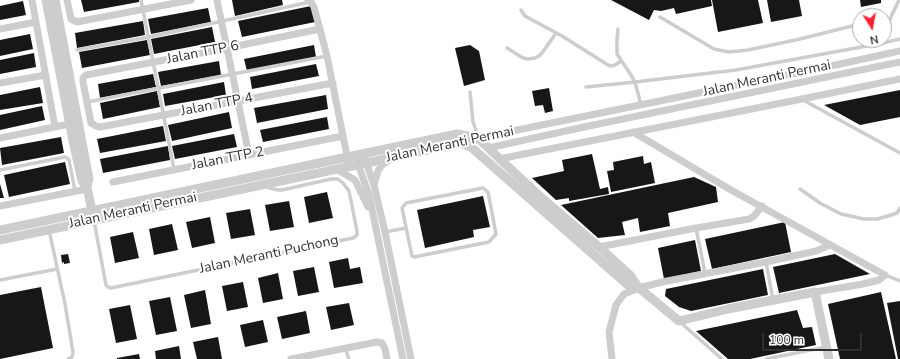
<!DOCTYPE html>
<style>
body{margin:0}
#map{position:relative;width:900px;height:359px;overflow:hidden;background:#fff;font-family:"Nunito Sans",sans-serif}
canvas{display:block}
.north{position:absolute;left:852px;top:8px;width:40px;height:40px;box-sizing:border-box;background:#fff;border:1px solid #acacac;border-radius:50%;rotate:169deg;font-size:11px;font-weight:700;line-height:16px;text-align:center;color:#303030}
.north::after{content:'';display:block;margin:auto;width:14px;height:18px;background:#f72231;clip-path:polygon(50% 0,100% 100%,50% 72%,0 100%)}
.scale{position:absolute;left:762px;top:333px;width:100px;height:18px;box-sizing:border-box;border:2px solid #303030;border-top:0;padding-left:5px;font-size:12px;line-height:14px;white-space:nowrap;color:#303030;-webkit-text-stroke:3px #fff;paint-order:stroke}
</style>
<div id="map">
<canvas width="900" height="359"></canvas>
<div class="north">N</div>
<div class="scale">100 m</div>
</div>
<script>
const context = document.querySelector('canvas').getContext('2d');
context.lineJoin = 'round';
function fillPath(path, color) { context.fillStyle = color; context.fill(path, 'evenodd'); }
const toPath = rows => new Path2D(rows.map(r => 'M' + r).join(''));
function trace(path, color, width, dash) { context.strokeStyle = color; context.lineWidth = width; context.lineCap = dash ? 'butt' : 'round'; context.setLineDash(dash || []); context.stroke(path); }
function write(font, color, halo, rows, align = 'center') {
  context.font = font + ' "Nunito Sans",sans-serif'; context.lineWidth = 4; context.setLineDash([]); context.textBaseline = 'middle'; context.strokeStyle = halo; context.fillStyle = color; for (const [text, x, y, turn = 0] of rows) {
    context.save(); context.translate(x, y); context.rotate((+turn || 0) * Math.PI / 180); context.textAlign = isNaN(turn) ? turn : align; if (halo) context.strokeText(text, 0, 0); context.fillText(text, 0, 0); context.restore();
  }
}
const building = toPath([
 [81,0,139,0,139,2,84,12],
 [232,0,282,0,283,5,235,16],
 [611,0,711,0,712,6,676,14,674,8,661,11,654,10,649,20],
 [712,0,758,0,763,23,718,32],
 [767,0,799,0,802,16,771,22],
 [860,0,881,0,881,3,861,7],
 [23,1,26,15,0,20,0,6],
 [311,6,315,22,242,37,238,21],
 [208,8,211,22,151,34,148,19],
 [143,21,145,35,77,48,75,33],
 [212,27,215,42,154,54,151,39],
 [30,34,33,49,0,56,0,40],
 [147,40,150,55,82,68,79,52],
 [314,45,316,57,247,71,244,59],
 [470,45,479,51,485,80,464,86,455,48],
 [34,53,36,67,0,74,0,60],
 [219,61,221,75,161,86,158,72],
 [316,64,319,76,252,89,250,77],
 [153,74,156,87,100,98,98,84],
 [224,82,226,95,165,106,163,94],
 [40,87,43,103,0,110,0,95],
 [549,88,553,111,545,113,543,105,535,106,532,91],
 [900,90,900,117,860,125,824,105],
 [157,91,160,107,103,119,100,103],
 [326,95,328,109,257,123,254,108],
 [42,106,45,120,0,130,0,115],
 [229,112,232,128,172,141,168,125],
 [327,117,329,129,263,142,260,130],
 [163,126,166,141,100,153,97,139],
 [234,134,237,147,175,159,172,146],
 [61,137,64,153,2,165,0,148],
 [168,146,170,160,103,173,100,159],
 [592,154,600,189,608,187,609,194,569,201,569,198,556,200,532,178,564,171,562,160],
 [643,156,644,164,651,162,655,183,611,192,607,171,614,170,613,162],
 [65,162,70,184,9,197,4,175],
 [694,177,716,187,718,202,668,213,670,226,640,232,638,218,622,222,625,235,598,238,561,205],
 [0,184,4,198,0,198],
 [327,192,333,218,309,223,304,197],
 [483,196,490,227,473,230,474,237,425,248,417,210],
 [289,201,294,227,270,231,265,205],
 [250,209,255,235,231,239,226,213],
 [210,217,215,243,192,248,186,222],
 [785,222,791,252,712,269,705,239],
 [172,224,178,250,154,255,149,229],
 [133,232,139,258,115,263,110,237],
 [695,240,701,271,664,279,658,248],
 [68,254,70,263,64,264,64,262,62,263,61,255],
 [835,254,870,274,779,293,773,267],
 [348,258,350,269,360,267,363,283,334,288,329,262],
 [314,267,319,292,298,296,293,271],
 [763,269,768,295,691,311,679,307,665,296,666,289],
 [278,273,283,299,263,303,258,278],
 [243,282,248,307,227,311,222,286],
 [41,287,53,348,0,359,0,295],
 [205,290,211,324,191,328,184,295],
 [881,292,896,359,840,359,828,304],
 [170,297,177,331,156,335,149,301],
 [900,301,900,359,898,359,887,303],
 [349,303,354,325,331,330,326,307],
 [130,305,137,339,116,343,109,309],
 [797,310,803,328,812,327,816,345,750,359,728,359,696,331],
 [306,311,310,333,282,339,277,317],
 [263,320,268,342,245,347,240,325],
 [218,337,222,359,197,359,193,342],
 [179,346,181,359,156,359,155,351],
 [139,354,140,359,117,359,117,358]
]);
const service = toPath([
 [141,0,174,169],
 [521,10,525,16,562,36,608,65,611,66,615,65,621,61],
 [660,17,714,49,729,52,748,50,800,39,860,24],
 [618,29,617,40,617,54,629,72,635,82,641,105],
 [884,40,890,19,899,0],
 [507,48,523,58,528,59,535,58,539,56,542,53,556,33],
 [77,50,149,37,310,2],
 [586,87,635,82,736,70,883,43,900,39],
 [470,92,473,122,478,136],
 [803,100,900,153],
 [87,102,327,56],
 [0,170,65,157,67,158,69,160,75,191],
 [483,188,488,192,496,234,489,242,414,257,412,256,402,208,406,203,483,188],
 [800,189,820,203,841,214,864,219,877,219,888,216,897,213,900,208],
 [94,221,106,285,108,287,111,288,353,238,357,235,357,231,349,191,343,183,338,179,331,179,282,190,278,190,266,187],
 [696,228,705,273],
 [49,230,65,304,73,352,72,357,68,359],
 [385,232,406,228],
 [766,262,773,300],
 [885,275,900,281],
 [0,280,57,269],
 [680,322,722,359],
 [345,348,349,359],
 [766,359,826,347]
]);
const minor = toPath([
 [32,0,55,127],
 [67,0,71,19,77,22,191,0],
 [217,0,249,155],
 [308,0,311,2,314,7,327,56,349,166],
 [0,29,36,22],
 [320,29,227,48,86,75,83,78,83,82,91,123,96,126,100,127,333,83],
 [0,83,46,75],
 [633,132,731,190,885,275,879,280,863,284,815,292],
 [0,138,74,123],
 [478,138,831,66,900,51],
 [488,148,584,127,900,62],
 [363,153,374,185,385,232,411,359],
 [499,159,802,99,900,79],
 [357,161,369,195,403,359],
 [336,169,355,180,368,207],
 [113,182,343,136],
 [374,185,378,171,382,165,391,159],
 [0,206,87,189],
 [599,247,696,228,749,219,754,216,762,206],
 [291,359,377,342,382,343,385,349,387,359],
 [612,359,609,332,616,305,624,294,639,288,662,282,766,262,816,251,830,245]
]);
const tertiary = toPath([
 [46,0,73,141,82,181,87,187],
 [55,0,89,179,87,187],
 [461,143,472,148,480,155,628,285,639,288],
 [87,187,93,216],
 [0,230,457,134,478,138,503,162,544,200,599,247,630,275,639,288,679,321,728,309,815,292,829,359],
 [0,240,461,143,477,139]
]);
const streetNames = [
 ["Jalan TTP 6",203,53,-11],
 ["Jalan Meranti Permai",767,79,-12],
 ["Jalan TTP 4",217,105,-11],
 ["Jalan Meranti Permai",450,145,-12],
 ["Jalan TTP 2",228,159,-11],
 ["Jalan Meranti Permai",133,211,-12],
 ["Jalan Meranti Puchong",269,255,-12]
];
fillPath(building, '#171717');
trace(service, '#cdcdcd', 3.5);
trace(minor, '#cdcdcd', 7);
trace(tertiary, '#cdcdcd', 9);
write('14px', '#303030', '#fff', streetNames);
</script>
